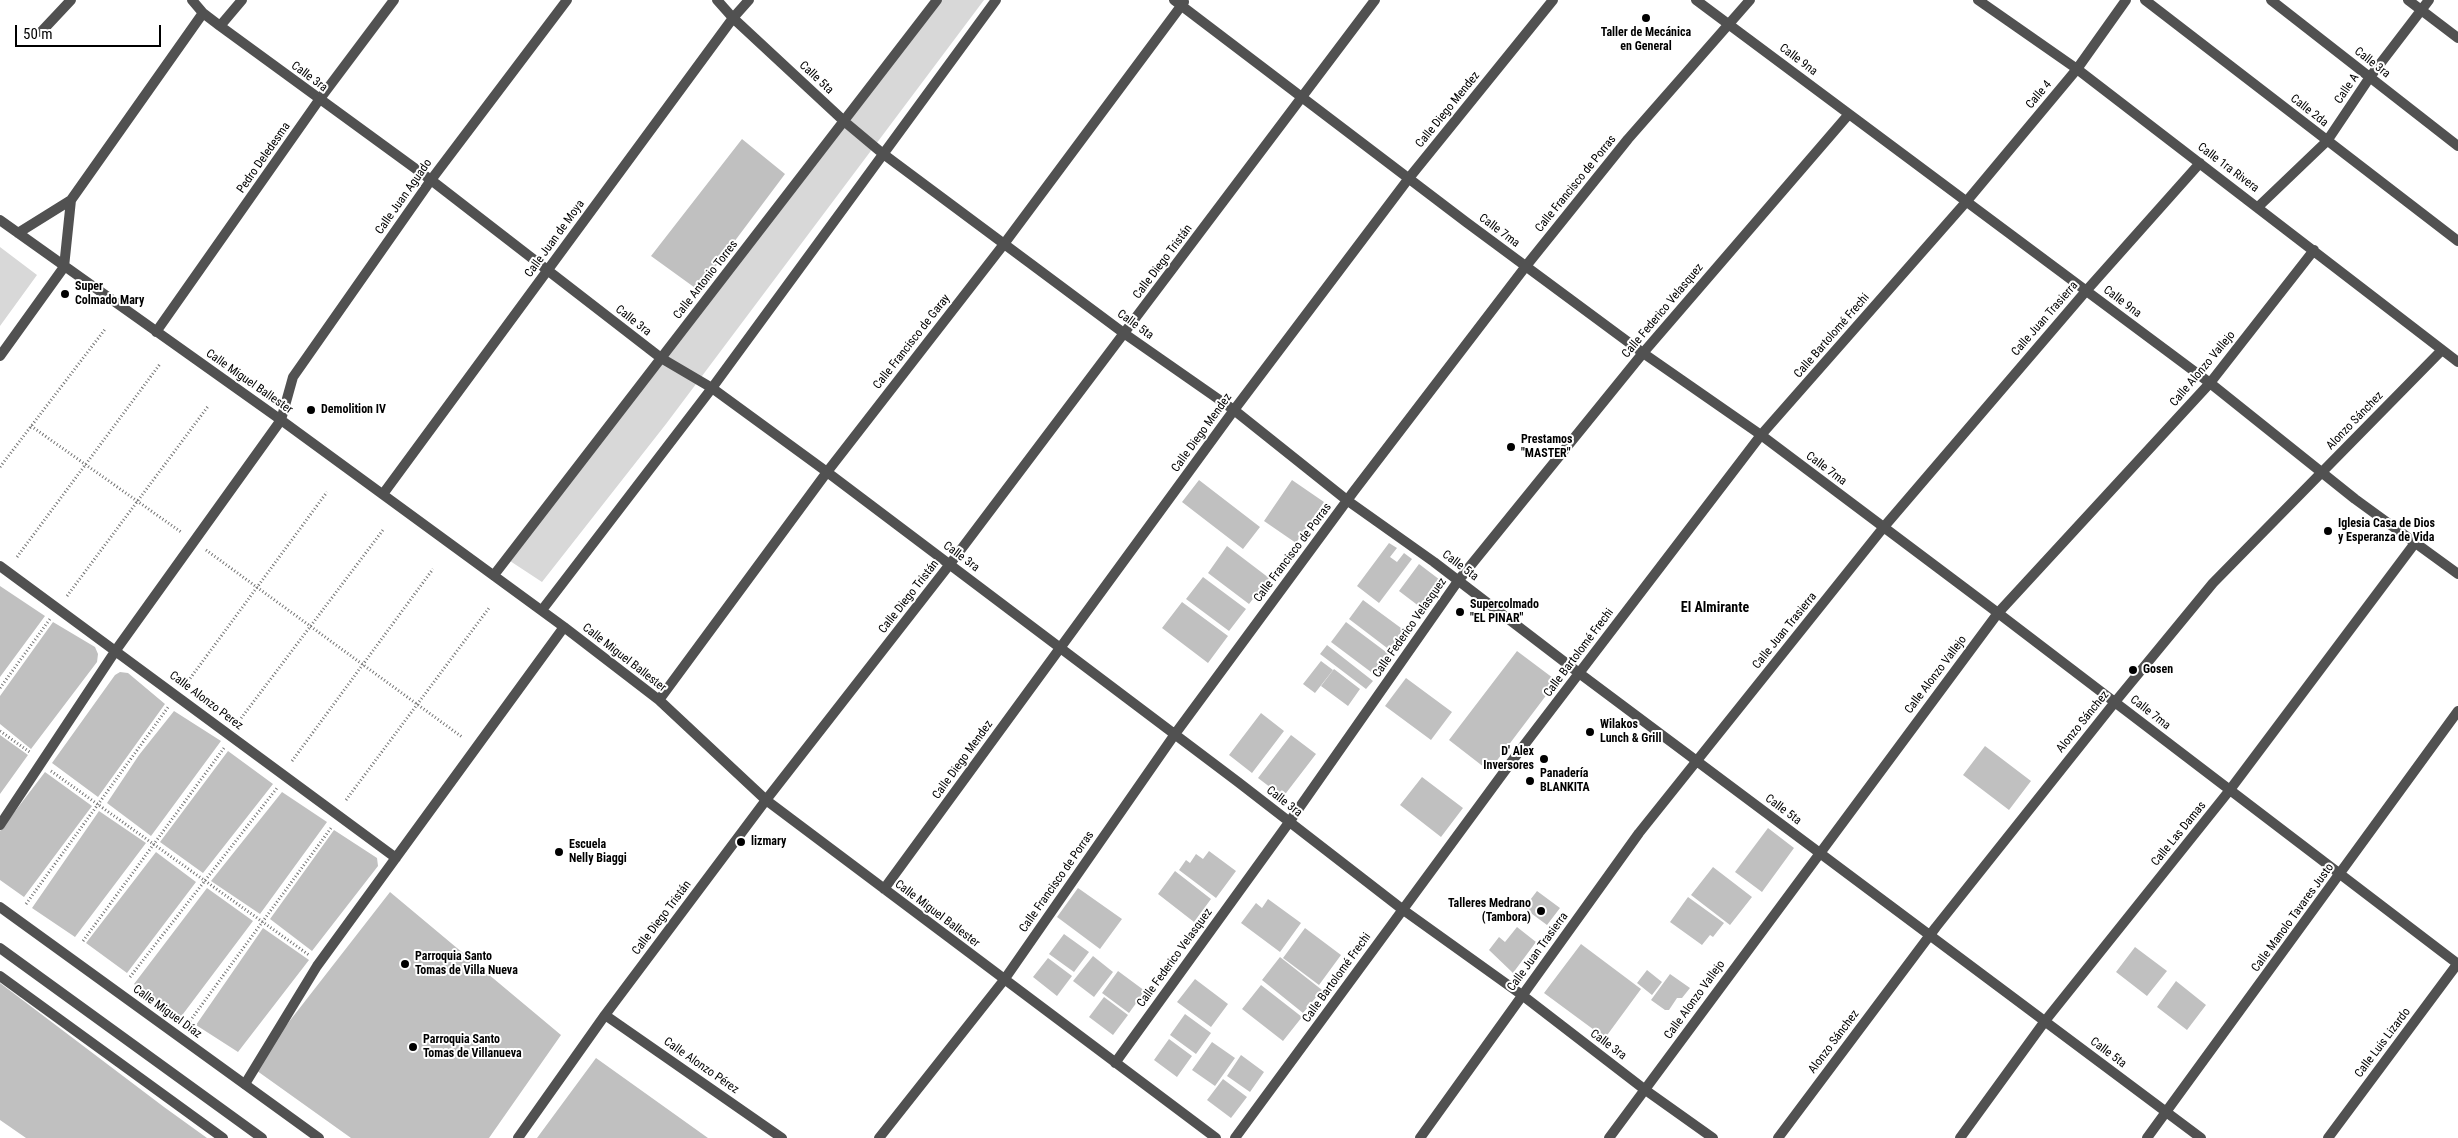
<!DOCTYPE html>
<meta charset="utf-8">
<style>
body{margin:0}
#map{position:relative;width:2458px;height:1138px;overflow:hidden;background:#fff;font-family:"Roboto Condensed",sans-serif}
canvas{display:block}
.scale{position:absolute;left:15px;top:25px;width:146px;height:22px;box-sizing:border-box;border:2px solid #000;border-top:0;padding-left:6px;font-size:15px;line-height:18px;white-space:nowrap;color:#000;-webkit-text-stroke:4px #fff;paint-order:stroke}
</style>
<div id="map">
<canvas width="2458" height="1138"></canvas>
<div class="scale">50 m</div>
</div>
<script>
const context = document.querySelector('canvas').getContext('2d');
context.lineJoin = 'round';
function fillPath(path, color) { context.fillStyle = color; context.fill(path, 'evenodd'); }
const toPath = rows => new Path2D(rows.map(r => 'M' + r).join(''));
function trace(path, color, width, dash) { context.strokeStyle = color; context.lineWidth = width; context.lineCap = dash ? 'butt' : 'round'; context.setLineDash(dash || []); context.stroke(path); }
function write(font, color, halo, rows, align = 'center') {
  context.font = font + ' "Roboto Condensed",sans-serif'; context.lineWidth = 4; context.setLineDash([]); context.textBaseline = 'middle'; context.strokeStyle = halo; context.fillStyle = color; for (const [text, x, y, turn = 0] of rows) {
    context.save(); context.translate(x, y); context.rotate((+turn || 0) * Math.PI / 180); context.textAlign = isNaN(turn) ? turn : align; if (halo) context.strokeText(text, 0, 0); context.fillText(text, 0, 0); context.restore();
  }
}
const green = toPath([
 [937,0,984,0,666,424,542,582,507,559],
 [0,247,37,275,0,326]
]);
const building = toPath([
 [742,139,785,174,698,290,651,256],
 [1199,480,1260,527,1243,549,1182,502],
 [1292,480,1324,502,1296,543,1264,521],
 [1389,543,1397,548,1390,557,1397,562,1404,553,1412,559,1379,603,1357,586],
 [1227,546,1269,578,1249,604,1208,573],
 [1419,564,1444,583,1424,610,1399,591],
 [1203,577,1246,609,1229,631,1186,599],
 [0,586,45,616,0,677],
 [1363,600,1405,631,1391,651,1349,619],
 [1182,602,1228,636,1208,663,1162,628],
 [53,622,95,647,98,654,97,662,31,749,0,724,0,696],
 [1346,622,1390,655,1375,675,1331,642],
 [1327,645,1373,681,1366,689,1320,654],
 [1517,651,1557,681,1489,771,1449,740],
 [1321,661,1333,670,1315,693,1303,684],
 [1334,669,1360,689,1348,706,1321,686],
 [120,672,128,673,165,704,98,797,52,763,115,675],
 [1406,678,1452,712,1431,740,1385,706],
 [174,711,221,741,151,836,107,803,139,755],
 [1261,713,1284,731,1252,773,1229,755],
 [0,735,28,755,0,794],
 [1291,735,1316,754,1283,797,1258,778],
 [1985,746,2031,781,2009,810,1963,775],
 [228,751,273,784,203,873,160,842],
 [45,772,92,806,24,897,0,880,0,831],
 [1422,777,1463,808,1441,837,1400,805],
 [282,792,327,822,260,914,211,881],
 [99,811,146,843,75,937,32,908],
 [1768,828,1794,848,1762,892,1735,872],
 [334,830,377,858,378,866,312,951,270,919],
 [1209,851,1236,871,1216,898,1179,870,1186,860,1190,863,1196,854,1203,859],
 [156,852,196,882,127,973,86,943],
 [1713,867,1752,897,1730,925,1691,895],
 [1175,871,1211,899,1194,922,1158,894],
 [207,888,253,921,180,1018,134,984],
 [1078,888,1122,919,1100,949,1057,917],
 [1537,891,1560,908,1547,925,1524,908],
 [390,892,561,1035,489,1138,351,1138,253,1068],
 [1688,897,1724,923,1713,937,1710,935,1702,945,1670,922],
 [1268,899,1301,923,1280,952,1241,923,1256,903,1262,908],
 [1517,927,1536,942,1513,973,1489,950,1499,937,1505,942],
 [263,928,309,960,238,1052,196,1025],
 [1305,928,1341,955,1319,985,1283,958],
 [1064,934,1089,952,1074,972,1049,954],
 [1581,944,1641,989,1605,1038,1544,993],
 [2135,947,2167,971,2147,996,2116,972],
 [1093,956,1113,972,1094,997,1073,981],
 [1280,957,1322,990,1303,1013,1262,980],
 [1048,958,1072,976,1057,996,1033,977],
 [1647,970,1662,982,1652,995,1637,983],
 [1118,971,1145,991,1129,1013,1102,993],
 [1670,974,1690,988,1682,998,1677,998,1669,1010,1665,1010,1651,1000],
 [1195,979,1228,1004,1211,1027,1177,1002],
 [2176,981,2206,1005,2187,1030,2157,1007],
 [0,983,164,1107,207,1138,26,1138,0,1120],
 [1261,985,1302,1017,1283,1041,1242,1009],
 [1104,997,1128,1015,1113,1035,1089,1017],
 [1185,1014,1211,1033,1196,1054,1170,1035],
 [1169,1039,1192,1056,1177,1077,1154,1060],
 [1212,1042,1235,1058,1215,1086,1192,1070],
 [1241,1055,1264,1072,1250,1092,1227,1076],
 [596,1058,708,1138,537,1138],
 [1223,1079,1247,1097,1231,1118,1207,1100]
]);
const path = toPath([
 [31,426,181,532],
 [0,467,106,328],
 [206,550,462,737],
 [17,557,160,364],
 [67,596,209,405],
 [186,684,327,492],
 [0,688,50,619],
 [239,721,383,530],
 [0,731,31,753],
 [292,761,433,569],
 [51,771,309,955],
 [346,800,489,608],
 [26,904,169,706],
 [83,941,224,748],
 [130,977,277,788],
 [190,1021,331,828]
]);
const minor = toPath([
 [192,0,203,13,220,26,431,180,661,358,712,388,827,472,1238,782,1402,909,1522,995,1644,1089,1713,1138],
 [717,0,733,18,845,122,882,153,1125,334,1234,410,1348,501,1434,562,1579,673,2201,1138],
 [1174,0,1466,222,1643,353,1761,435,1998,613,2458,964],
 [1696,0,2210,383,2355,499,2458,574],
 [1978,0,2077,69,2458,362],
 [2145,0,2458,241],
 [2271,0,2458,146],
 [2408,0,2458,38],
 [220,26,242,0],
 [41,32,71,0],
 [2258,207,2327,141,2370,77,2429,0],
 [0,220,281,420,564,627,659,700,766,800,1216,1138],
 [18,233,71,200,203,13],
 [156,332,319,100,394,0],
 [0,356,64,267,71,200],
 [383,494,733,18,749,0],
 [0,566,396,858],
 [494,575,937,0],
 [542,610,712,388,996,0],
 [659,700,827,472,1004,244,1184,2],
 [0,825,116,650,281,420,293,377,431,180,567,0],
 [884,889,1234,410,1409,178,1553,0],
 [0,976,223,1138],
 [605,1015,782,1138],
 [1115,1063,1290,821,1458,581,1643,353,1849,114],
 [245,1084,317,966,564,627],
 [518,1138,605,1015,766,800,950,564,1375,0],
 [879,1138,1004,980,1175,734,1354,491,1526,266,1628,139,1750,0],
 [1235,1138,1515,757,1761,435,1966,202,2077,69,2126,0],
 [1420,1138,1639,833,1883,528,2086,291,2200,163],
 [1609,1138,1998,613,2210,383,2314,250],
 [1778,1138,1936,927,2115,702,2213,583,2441,351],
 [1960,1138,2045,1021,2229,791,2415,543],
 [2147,1138,2458,711],
 [2328,1138,2458,963]
]);
const tertiary = toPath([
 [0,907,319,1138],
 [0,948,262,1138]
]);
const markers = [
 [1646,18,5,"#000"],
 [65,294,5,"#000"],
 [311,410,5,"#000"],
 [1511,447,5,"#000"],
 [2328,531,5,"#000"],
 [1460,612,5,"#000"],
 [2133,670,5,"#000"],
 [1590,732,5,"#000"],
 [1544,759,5,"#000"],
 [1530,781,5,"#000"],
 [741,842,5,"#000"],
 [559,852,5,"#000"],
 [1541,911,5,"#000"],
 [405,964,5,"#000"],
 [413,1047,5,"#000"]
];
const poiNames = [
 ["Taller de Mecánica",1646,33,"center"],
 ["en General",1646,47,"center"],
 ["Super",75,287],
 ["Colmado Mary",75,301],
 ["Demolition IV",321,410],
 ["Prestamos",1521,440],
 ["\"MASTER\"",1521,454],
 ["Iglesia Casa de Dios",2338,524],
 ["y Esperanza de Vida",2338,538],
 ["Supercolmado",1470,605],
 ["\"EL PINAR\"",1470,619],
 ["Gosen",2143,670],
 ["Wilakos",1600,725],
 ["Lunch & Grill",1600,739],
 ["D' Alex",1534,752,"right"],
 ["Inversores",1534,766,"right"],
 ["Panadería",1540,774],
 ["BLANKITA",1540,788],
 ["lizmary",751,842],
 ["Escuela",569,845],
 ["Nelly Biaggi",569,859],
 ["Talleres Medrano",1531,904,"right"],
 ["(Tambora)",1531,918,"right"],
 ["Parroquia Santo",415,957],
 ["Tomas de Villa Nueva",415,971],
 ["Parroquia Santo",423,1040],
 ["Tomas de Villanueva",423,1054]
];
const streetNames = [
 ["Calle 9na",1798,60,37],
 ["Calle 3ra",2372,63,38],
 ["Calle 3ra",309,77,37],
 ["Calle 5ta",816,78,43],
 ["Calle A",2347,89,-56],
 ["Calle 4",2039,95,-50],
 ["Calle Diego Mendez",1448,110,-51],
 ["Calle 2da",2309,111,38],
 ["Pedro Deledesma",264,158,-55],
 ["Calle 1ra Rivera",2228,168,37],
 ["Calle Francisco de Porras",1576,184,-51],
 ["Calle Juan Aguado",404,197,-55],
 ["Calle 7ma",1499,231,37],
 ["Calle Juan de Moya",555,239,-54],
 ["Calle Diego Tristán",1163,262,-53],
 ["Calle Antonio Torres",706,280,-52],
 ["Calle 9na",2122,302,37],
 ["Calle Federico Velasquez",1663,311,-50],
 ["Calle Juan Trasierra",2045,319,-49],
 ["Calle 3ra",633,321,38],
 ["Calle 5ta",1135,325,36],
 ["Calle Bartolomé Frechi",1832,336,-49],
 ["Calle Francisco de Garay",912,342,-52],
 ["Calle Alonzo Vallejo",2203,369,-50],
 ["Calle Miguel Ballester",249,382,35],
 ["Alonzo Sánchez",2355,421,-46],
 ["Calle Diego Mendez",1202,433,-54],
 ["Calle 7ma",1826,469,37],
 ["Calle Francisco de Porras",1293,553,-53],
 ["Calle 3ra",961,557,37],
 ["Calle 5ta",1460,566,37],
 ["Calle Diego Tristán",909,597,-52],
 ["Calle Federico Velasquez",1410,628,-55],
 ["Calle Juan Trasierra",1785,631,-51],
 ["Calle Bartolomé Frechi",1579,653,-53],
 ["Calle Miguel Ballester",624,658,38],
 ["Calle Alonzo Vallejo",1936,675,-53],
 ["Calle Alonzo Perez",206,701,37],
 ["Calle 7ma",2150,713,38],
 ["Alonzo Sánchez",2083,722,-51],
 ["Calle Diego Mendez",963,760,-54],
 ["Calle 3ra",1284,802,38],
 ["Calle 5ta",1783,810,37],
 ["Calle Las Damas",2179,834,-51],
 ["Calle Francisco de Porras",1057,882,-55],
 ["Calle Miguel Ballester",937,914,37],
 ["Calle Diego Tristán",662,918,-53],
 ["Calle Manolo Tavares Justo",2293,918,-54],
 ["Calle Juan Trasierra",1538,952,-54],
 ["Calle Federico Velasquez",1175,958,-54],
 ["Calle Bartolomé Frechi",1337,978,-54],
 ["Calle Alonzo Vallejo",1695,1000,-54],
 ["Calle Miguel Díaz",167,1012,36],
 ["Alonzo Sánchez",1834,1042,-53],
 ["Calle Luis Lizardo",2383,1043,-53],
 ["Calle 3ra",1608,1045,37],
 ["Calle 5ta",2108,1053,37],
 ["Calle Alonzo Pérez",701,1066,35]
];
const neighbourhoodNames = [
 ["El Almirante",1715,608]
];
fillPath(green, '#d8d8d8');
fillPath(building, '#c0c0c0');
trace(path, '#737373', 3, [1, 2.5]);
trace(minor, '#515151', 10);
trace(tertiary, '#515151', 10);
for (const [x, y, r, color] of markers) { const dot = new Path2D(); dot.arc(x, y, r, 0, 2 * Math.PI); context.fillStyle = color; context.fill(dot); trace(dot, '#fff', 2); }
write('bold 12px', '#000', '#fff', poiNames, 'left');
write('12px', '#000', '#fff', streetNames);
write('bold 14px', '#000', '#fff', neighbourhoodNames);
</script>
